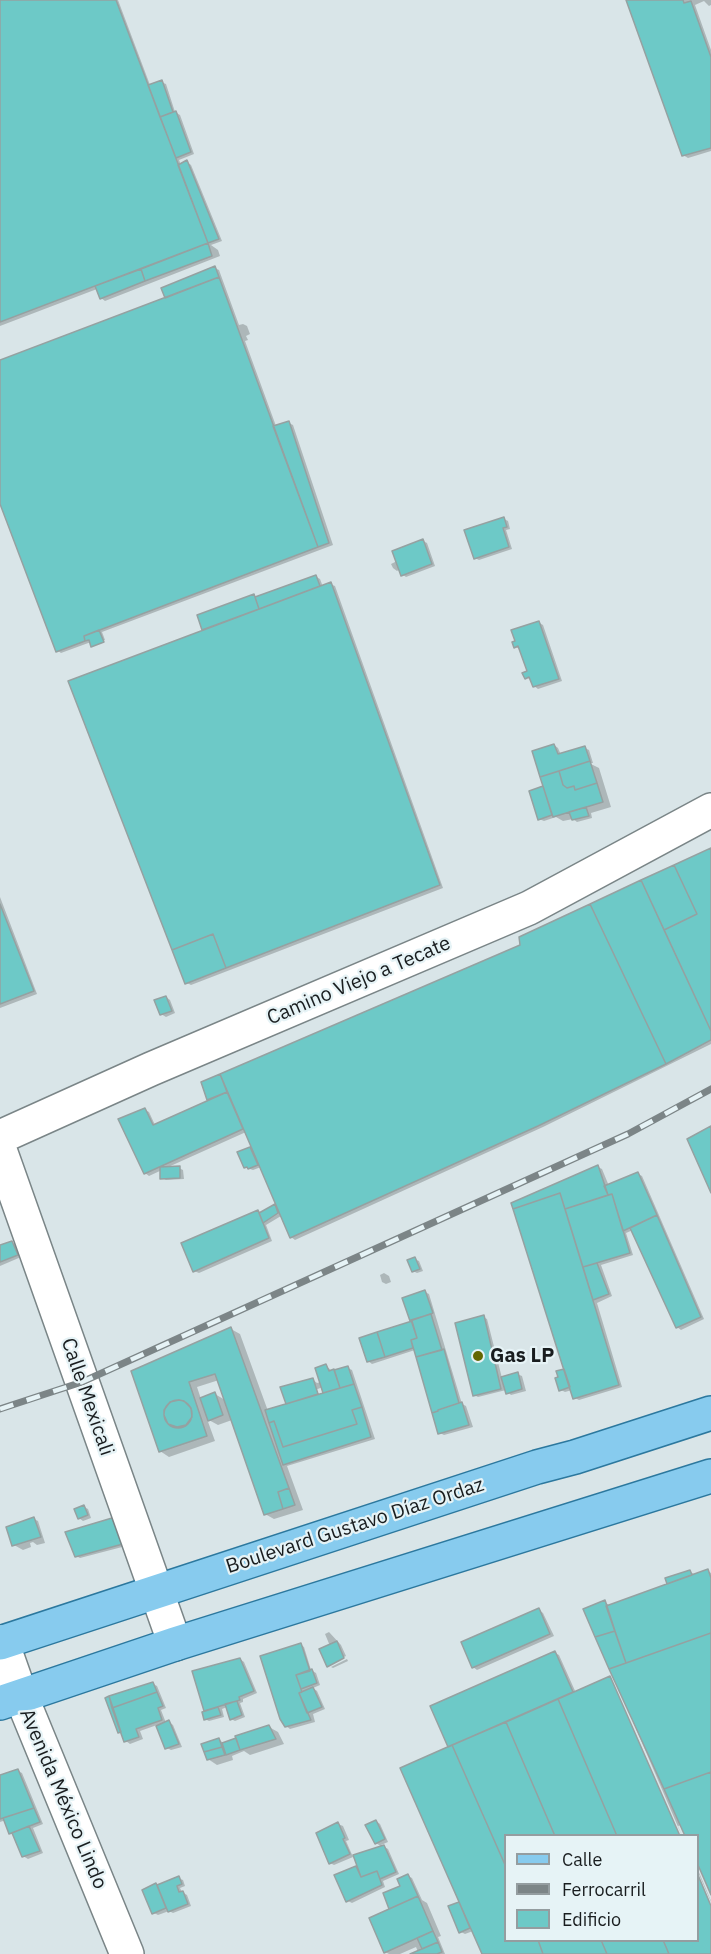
<!DOCTYPE html>
<meta charset="utf-8">
<style>
body{margin:0}
#map{position:relative;width:711px;height:1954px;overflow:hidden;background:#d9e5e8;font-family:"IBM Plex Sans",sans-serif}
canvas{display:block}
.legend{position:absolute;left:504px;top:1834px;width:195px;height:108px;box-sizing:border-box;background:#e6f3f6;border:2px solid #949da0;margin:0;padding:8px 10px;list-style:none;font-size:18px;color:#191d1f}
.legend li{display:flex;align-items:center;gap:12px;height:30px}
.legend b{width:30px;border:2px solid #949da0}
</style>
<div id="map">
<canvas width="711" height="1954"></canvas>
<ul class="legend">
<li><b style="height:8px;background:#87cbee"></b>Calle</li>
<li><b style="height:8px;background:#7c8587"></b>Ferrocarril</li>
<li><b style="height:16px;background:#6dc9c7"></b>Edificio</li>
</ul>
</div>
<script>
const context = document.querySelector('canvas').getContext('2d');
context.lineJoin = 'round';
function fillPath(path, color) { context.fillStyle = color; context.fill(path, 'evenodd'); }
const toPath = rows => new Path2D(rows.map(r => 'M' + r).join(''));
function trace(path, color, width, dash) { context.strokeStyle = color; context.lineWidth = width; context.lineCap = dash ? 'butt' : 'round'; context.setLineDash(dash || []); context.stroke(path); }
function write(font, color, halo, rows, align = 'center') {
  context.font = font + ' "IBM Plex Sans",sans-serif'; context.lineWidth = 4.5; context.setLineDash([]); context.textBaseline = 'middle'; context.strokeStyle = halo; context.fillStyle = color; for (const [text, x, y, turn = 0] of rows) {
    context.save(); context.translate(x, y); context.rotate((+turn || 0) * Math.PI / 180); context.textAlign = isNaN(turn) ? turn : align; if (halo) context.strokeText(text, 0, 0); context.fillText(text, 0, 0); context.restore();
  }
}
const shadow = toPath([
 [0,0,118,0,150,85,161,82,166,84,175,112,180,115,194,154,179,160,181,165,187,162,191,165,222,241,211,245,218,250,220,256,105,301,101,298,97,289,0,326],
 [628,0,711,0,711,5,709,6,704,1,695,5,711,50,711,151,688,158,683,155],
 [215,268,219,270,239,325,243,324,247,326,250,334,246,336,248,340,245,341,276,426,289,423,293,425,333,545,102,632,105,640,94,644,94,646,91,642,61,653,57,650,0,500,0,362,167,298],
 [504,519,508,521,510,529,506,530,512,549,479,560,475,558],
 [423,541,427,543,435,566,406,577,402,574,400,569,397,571,393,568,391,564,397,561],
 [315,576,320,579,323,587,330,584,335,586,443,888,191,985,187,983,204,631,199,616,254,596,257,598],
 [538,622,543,625,562,681,538,689,534,686,532,679,526,678,529,672,520,649,515,647,517,642],
 [554,745,558,748,561,755,585,748,589,750,593,763,589,763,599,768,611,807,591,813,592,818,577,822,573,819,563,821,556,817,544,821,539,819,531,792,546,790,534,752],
 [711,849,711,1044,543,1127,295,1240,291,1237,281,1216,266,1225,272,1241,199,1273,194,1271,260,1213,277,1205,261,1167,253,1170,247,1168,255,1165,245,1167,239,1153,252,1147,246,1132,166,1168,179,1168,183,1170,184,1179,166,1180,162,1178,162,1170,149,1176,145,1173,145,1110,149,1112,155,1125,209,1101,202,1083,522,946],
 [0,897,37,994,0,1008],
 [166,997,170,1000,175,1013,166,1017,161,1014],
 [598,1167,602,1169,609,1186,638,1174,642,1176,704,1319,681,1330,677,1327,633,1230,626,1233,633,1255,601,1265,612,1296,597,1303,622,1387,579,1400,575,1398,572,1390,565,1392,561,1390,566,1370,513,1204],
 [12,1243,16,1245,21,1257,0,1266,0,1247],
 [414,1259,419,1261,423,1271,417,1273,413,1271],
 [384,1273,389,1276,391,1282,386,1284,382,1282,380,1275],
 [425,1292,429,1294,462,1404,466,1406,473,1427,444,1435,440,1433,415,1350,372,1364,368,1361,415,1322],
 [483,1317,487,1319,502,1378,517,1374,522,1376,526,1391,511,1395,506,1390,478,1397,474,1395],
 [231,1329,240,1334,268,1411,288,1405,312,1379,317,1383,321,1382,326,1366,332,1371,348,1368,352,1370,375,1439,287,1466,303,1510,274,1519,265,1514,232,1420,218,1425,207,1419,215,1441,169,1457,160,1451,133,1372],
 [219,1380,225,1400,215,1394,201,1399,197,1387],
 [323,1387,325,1394,317,1396,315,1390],
 [84,1507,88,1509,91,1518,83,1521,79,1518],
 [34,1519,38,1521,45,1543,37,1545,33,1542,30,1543,31,1547,23,1550,14,1545],
 [112,1519,116,1522,126,1546,80,1558,76,1556],
 [708,1571,711,1573,711,1892,698,1862,698,1836,681,1825,678,1826,682,1836,585,1610,605,1602,610,1606,669,1585,690,1572,694,1574],
 [539,1610,543,1613,554,1636,477,1670,473,1667],
 [329,1632,341,1645,346,1656,329,1664,330,1646,325,1634],
 [300,1644,304,1647,311,1670,316,1673,320,1685,313,1688,317,1691,325,1709,313,1714,315,1722,290,1729,286,1726],
 [555,1653,559,1655,576,1693,610,1678,612,1679,610,1679,506,1836,506,1940,698,1940,698,1879,711,1910,711,1954,483,1954,473,1931,465,1934,461,1932,450,1907,461,1902,450,1748],
 [240,1659,244,1662,257,1693,243,1699,243,1702,240,1703,245,1717,235,1721,231,1719,227,1707,222,1709,224,1717,209,1721,205,1719,206,1712,194,1672],
 [347,1659,348,1661,333,1668,331,1667],
 [153,1684,157,1686,166,1708,161,1710,166,1723,169,1722,173,1725,182,1747,171,1750,167,1748,157,1725,140,1731,143,1739,130,1744,126,1741,124,1735,119,1732],
 [269,1727,278,1732,284,1744,250,1755,244,1751,232,1756,233,1760,217,1765,208,1759,219,1739,224,1744],
 [18,1771,22,1773,43,1824,33,1828,43,1853,28,1859,23,1856,15,1836,11,1833,6,1820,0,1822,0,1776],
 [376,1821,380,1824,388,1842,381,1845,388,1849,399,1874,383,1881,385,1887,352,1903,348,1901,336,1875,358,1866,382,1847,376,1843],
 [338,1824,343,1826,349,1840,346,1841,353,1857,334,1865,330,1863],
 [698,1870,711,1901,711,1902,698,1872],
 [408,1876,412,1878,422,1900,427,1903,441,1936,438,1937,445,1954,414,1954,418,1952,416,1947,400,1954,389,1954,385,1952,393,1909,390,1908],
 [178,1878,183,1880,185,1886,180,1888,182,1892,187,1895,191,1906,173,1913,169,1911,158,1915,154,1913,144,1891]
]);
const building = toPath([
 [0,0,116,0,208,243,0,322,0,0],
 [626,0,683,0,684,3,691,1,711,57,711,148,682,156,626,0],
 [162,80,173,112,160,117,148,85,162,80],
 [176,111,191,152,176,158,160,117,176,111],
 [187,160,219,239,208,243,178,165,187,160],
 [208,243,212,256,145,281,141,269,208,243],
 [215,266,219,277,165,298,161,288,215,266],
 [141,269,145,281,100,299,95,286,141,269],
 [219,277,318,547,84,636,85,641,56,652,0,504,0,360,219,277],
 [289,421,329,543,318,547,273,426,289,421],
 [504,517,507,527,503,528,509,547,474,559,464,530,504,517],
 [423,539,432,564,401,576,392,551,423,539],
 [316,575,320,586,259,609,255,597,316,575],
 [331,582,440,885,226,968,213,934,172,950,68,681,331,582],
 [254,594,259,609,202,630,197,615,254,594],
 [539,621,559,679,533,687,529,677,525,679,522,673,527,671,518,646,514,648,512,642,515,641,511,630,539,621],
 [99,630,104,642,91,647,89,640,85,641,84,636,99,630],
 [554,744,558,754,585,746,590,761,540,777,532,751,554,744],
 [590,761,597,783,575,790,574,786,567,788,563,785,559,771,590,761],
 [559,771,563,785,567,788,574,786,575,790,597,783,603,802,553,817,540,777,559,771],
 [543,786,552,815,538,820,529,791,543,786],
 [586,807,589,816,572,820,569,812,586,807],
 [711,848,711,1031,664,930,697,914,674,865,711,848],
 [674,865,697,914,664,930,641,880,674,865],
 [641,880,711,1031,711,1040,666,1064,590,904,641,880],
 [0,904,34,991,0,1004,0,904],
 [590,904,666,1064,538,1126,290,1238,220,1074,520,945,519,937,590,904],
 [213,934,226,968,185,984,172,950,213,934],
 [166,996,172,1011,160,1015,154,1000,166,996],
 [220,1074,227,1092,207,1100,201,1082,220,1074],
 [227,1092,243,1129,144,1174,118,1119,145,1108,153,1125,227,1092],
 [711,1126,711,1193,687,1139,711,1126],
 [250,1147,258,1165,248,1169,247,1167,244,1168,237,1152,250,1147],
 [598,1165,608,1195,565,1209,560,1193,513,1209,511,1203,598,1165],
 [180,1166,180,1178,160,1179,160,1167,180,1166],
 [638,1172,657,1215,623,1231,612,1194,608,1195,604,1186,638,1172],
 [560,1193,619,1385,573,1399,513,1209,560,1193],
 [612,1194,630,1253,583,1267,565,1209,612,1194],
 [275,1204,278,1213,263,1223,259,1213,275,1204],
 [258,1210,269,1238,193,1272,181,1243,258,1210],
 [657,1215,701,1317,676,1328,630,1228,657,1215],
 [12,1241,18,1255,0,1262,0,1245,12,1241],
 [415,1257,420,1269,412,1272,407,1260,415,1257],
 [597,1263,609,1294,593,1300,583,1267,597,1263],
 [425,1290,433,1313,410,1321,402,1298,425,1290],
 [431,1314,442,1350,416,1357,411,1340,417,1338,411,1320,431,1314],
 [484,1315,501,1389,473,1396,455,1323,484,1315],
 [412,1321,417,1338,411,1340,413,1348,385,1357,377,1332,412,1321],
 [231,1327,289,1488,278,1492,283,1509,264,1515,215,1374,189,1382,207,1436,159,1452,131,1371,231,1327],
 [179,1400,184,1401,191,1408,192,1417,186,1425,177,1427,168,1424,164,1415,164,1410,170,1402,179,1400],
 [377,1332,385,1357,367,1362,359,1338,377,1332],
 [444,1349,459,1403,438,1410,438,1411,432,1413,416,1357,444,1349],
 [326,1364,329,1371,334,1369,340,1388,323,1393,315,1368,326,1364],
 [348,1366,354,1384,340,1388,334,1370,348,1366],
 [564,1369,570,1387,559,1391,555,1378,558,1377,556,1371,564,1369],
 [518,1372,522,1389,506,1394,501,1377,518,1372],
 [313,1378,318,1394,286,1404,280,1387,313,1378],
 [354,1384,362,1407,352,1410,357,1424,283,1447,274,1421,269,1423,265,1410,354,1384],
 [215,1392,223,1415,208,1421,200,1398,215,1392],
 '164 1414a14 14 0 1 1 28 0a14 14 0 1 1-28 0Z',
 [462,1402,469,1425,438,1434,432,1413,438,1411,438,1410,462,1402],
 [362,1407,371,1437,283,1465,269,1423,274,1421,283,1447,357,1424,352,1410,362,1407],
 [289,1488,295,1505,283,1509,278,1492,289,1488],
 [84,1505,88,1515,78,1519,74,1509,84,1505],
 [34,1517,41,1537,12,1546,6,1527,34,1517],
 [112,1518,123,1544,75,1557,65,1532,112,1518],
 [708,1569,711,1578,711,1633,626,1663,606,1606,708,1569],
 [690,1570,692,1575,667,1584,665,1578,690,1570],
 [605,1600,615,1631,595,1637,583,1609,605,1600],
 [539,1608,550,1634,472,1668,461,1642,539,1608],
 [615,1631,626,1663,609,1669,595,1637,615,1631],
 [711,1633,711,1772,664,1789,609,1669,711,1633],
 [337,1641,344,1658,327,1667,319,1649,337,1641],
 [301,1643,310,1671,296,1675,302,1692,299,1693,311,1720,285,1727,280,1719,260,1656,301,1643],
 [555,1651,573,1692,448,1747,430,1706,555,1651],
 [240,1658,254,1691,239,1697,240,1700,204,1711,192,1671,240,1658],
 [312,1669,317,1683,301,1689,296,1675,312,1669],
 [610,1676,680,1836,617,1836,558,1699,610,1676],
 [153,1682,157,1692,112,1708,109,1696,153,1682],
 [313,1687,322,1707,307,1713,299,1693,313,1687],
 [157,1692,163,1706,158,1708,162,1720,136,1729,139,1737,124,1742,112,1708,157,1692],
 [109,1696,121,1732,118,1733,105,1698,109,1696],
 [558,1699,617,1836,555,1836,506,1722,558,1699],
 [237,1701,242,1715,230,1720,225,1704,237,1701],
 [218,1707,221,1715,204,1720,202,1712,218,1707],
 [169,1720,179,1744,165,1749,156,1726,169,1720],
 [506,1722,555,1836,506,1836,506,1867,452,1745,506,1722],
 [269,1725,276,1739,240,1750,235,1736,269,1725],
 [219,1738,222,1747,204,1752,201,1744,219,1738],
 [236,1738,240,1750,226,1755,222,1743,236,1738],
 [452,1745,506,1867,506,1940,538,1940,543,1954,482,1954,400,1768,452,1745],
 [222,1747,225,1755,207,1760,204,1752,222,1747],
 [18,1769,34,1808,0,1819,0,1775,18,1769],
 [711,1772,711,1895,698,1865,698,1836,685,1836,664,1789,711,1772],
 [34,1808,40,1822,9,1834,3,1818,34,1808],
 [376,1820,385,1839,375,1844,365,1825,376,1820],
 [338,1822,345,1838,343,1839,350,1854,329,1864,316,1833,338,1822],
 [29,1826,40,1851,22,1857,12,1833,29,1826],
 [384,1845,396,1872,380,1879,377,1871,361,1877,353,1855,384,1845],
 [356,1866,361,1877,377,1871,382,1885,346,1902,334,1875,356,1866],
 [408,1874,418,1896,389,1909,383,1893,400,1886,397,1879,408,1874],
 [698,1875,711,1906,711,1954,669,1954,663,1940,698,1940,698,1875],
 [179,1876,182,1884,177,1886,179,1892,183,1891,188,1904,168,1912,157,1885,179,1876],
 [156,1883,166,1908,152,1914,142,1890,156,1883],
 [418,1896,433,1931,384,1953,369,1918,418,1896],
 [459,1902,470,1928,459,1933,448,1906,459,1902],
 [433,1931,438,1942,422,1949,417,1938,433,1931],
 [538,1940,601,1940,607,1954,543,1954,538,1940],
 [601,1940,663,1940,669,1954,607,1954,601,1940],
 [438,1942,442,1952,437,1954,410,1954,438,1942]
]);
const minor = toPath([
 [0,1137,151,1069,529,908,711,810],
 [0,1150,175,1644],
 [2,1642,21,1696,127,1954]
]);
const major = toPath([
 [0,1643,537,1467,575,1457,711,1413],
 [0,1703,175,1644,711,1476]
]);
const rail = toPath([
 [0,1409,82,1382,628,1134,711,1089]
]);
const markers = [
 [478,1356,6,"#646702"]
];
const streetNames = [
 ["Camino Viejo a Tecate",359,981,-23],
 ["Calle Mexicali",87,1397,71],
 ["Boulevard Gustavo Díaz Ordaz",355,1526,-18],
 ["Avenida México Lindo",63,1799,67]
];
const poiNames = [
 ["Gas LP",490,1356]
];
fillPath(shadow, '#0003');
fillPath(building, '#6dc9c7');
trace(building, '#95a1a1', 1.5);
trace(minor, '#7a8587', 36);
trace(major, '#2c789e', 36);
trace(minor, '#fff', 33);
trace(major, '#87cbee', 33);
trace(rail, '#7c8587', 7);
trace(rail, '#e6f3f6', 4.5, [14]);
for (const [x, y, r, color] of markers) { const dot = new Path2D(); dot.arc(x, y, r, 0, 2 * Math.PI); context.fillStyle = color; context.fill(dot); trace(dot, '#e6f3f6', 2); }
write('20px', '#191d1f', '#e6f3f6', streetNames);
write('bold 20px', '#191d1f', '#e6f3f6', poiNames, 'left');
</script>
